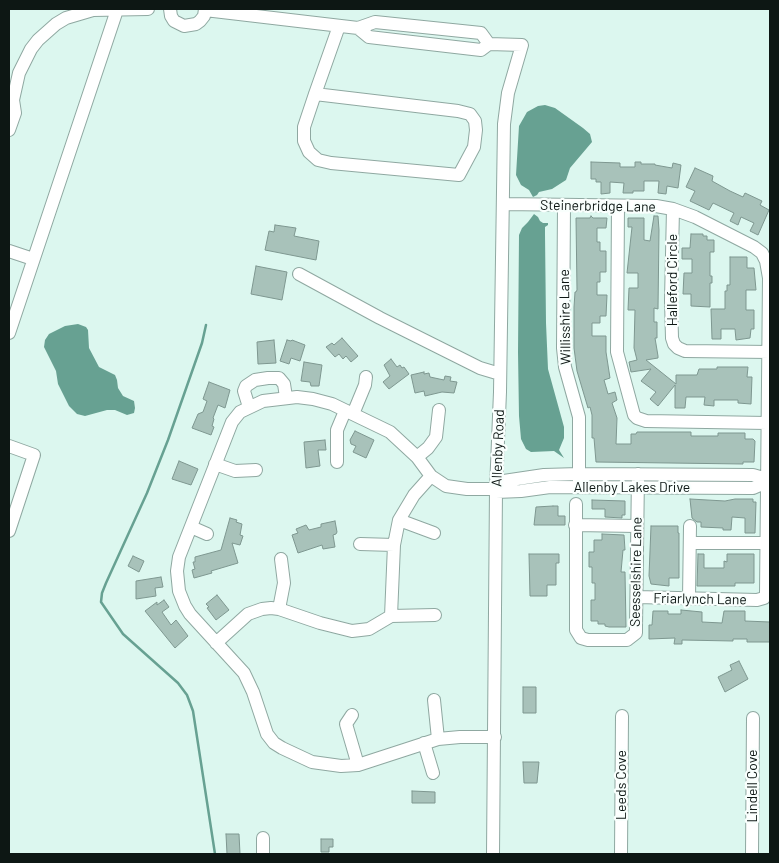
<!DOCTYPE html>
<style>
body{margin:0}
#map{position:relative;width:779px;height:863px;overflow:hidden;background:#dcf7ef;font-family:Barlow,sans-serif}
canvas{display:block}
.frame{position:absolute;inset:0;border:10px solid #0d1714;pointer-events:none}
</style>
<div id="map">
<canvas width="779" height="863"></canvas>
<div class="frame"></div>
</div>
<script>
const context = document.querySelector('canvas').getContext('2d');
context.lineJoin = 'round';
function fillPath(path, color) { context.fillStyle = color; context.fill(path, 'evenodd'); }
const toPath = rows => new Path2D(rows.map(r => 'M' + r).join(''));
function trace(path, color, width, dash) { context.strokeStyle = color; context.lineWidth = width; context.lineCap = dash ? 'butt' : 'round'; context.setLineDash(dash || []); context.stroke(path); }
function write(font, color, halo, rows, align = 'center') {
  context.font = font + ' Barlow,sans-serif'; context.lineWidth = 4.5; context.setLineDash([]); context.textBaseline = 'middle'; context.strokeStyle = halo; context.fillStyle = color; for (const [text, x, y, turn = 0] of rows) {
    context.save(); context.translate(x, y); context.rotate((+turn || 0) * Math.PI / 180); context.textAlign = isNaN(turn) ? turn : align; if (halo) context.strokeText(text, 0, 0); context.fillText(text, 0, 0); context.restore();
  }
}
const water = toPath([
 [545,105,555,108,583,128,590,134,592,142,570,168,566,180,552,189,539,192,537,195,533,197,529,190,521,185,516,175,519,126,527,112,538,106],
 [534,214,538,217,540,221,543,223,548,223,548,225,545,227,545,234,546,323,548,369,564,427,564,438,559,450,564,458,554,451,531,452,526,449,521,439,519,416,518,352,519,235,522,228,528,222],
 [78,324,86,327,88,330,89,348,99,367,115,375,117,380,118,388,123,396,134,401,135,408,134,413,127,415,115,410,107,410,85,416,77,414,69,406,58,384,56,371,44,347,45,340,49,334,65,326]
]);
const stream = toPath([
 [206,325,202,343,168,440,147,493,106,583,102,593,101,602,123,634,178,683,187,695,193,711,215,854]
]);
const building = toPath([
 [591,162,620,163,620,167,635,167,635,162,641,162,641,164,655,164,655,165,672,168,673,163,681,165,678,188,667,186,666,194,658,193,659,181,644,181,644,191,633,191,633,193,623,193,624,183,610,182,610,193,601,194,601,182,596,182,596,179,591,179,591,162],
 [695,168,713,176,712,181,730,191,743,197,745,193,762,201,760,205,769,210,758,235,750,231,754,223,741,217,738,225,730,221,734,213,713,203,709,210,690,201,695,191,686,187,695,168],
 [591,216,593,218,607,218,606,228,597,228,597,242,600,242,600,251,606,251,606,272,600,272,600,282,597,282,597,295,607,295,606,316,600,316,600,323,592,323,592,336,606,336,606,352,610,378,604,380,608,394,615,392,617,400,612,403,617,418,616,444,631,444,631,434,636,434,637,432,691,432,691,436,718,436,718,433,745,433,745,439,753,439,755,441,754,462,743,462,743,464,596,462,594,438,592,438,592,415,590,407,588,408,577,371,574,348,574,307,575,292,576,292,577,290,576,218,590,218,591,216],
 [654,216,658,216,659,230,658,309,654,308,654,322,657,322,657,338,655,338,658,356,658,358,646,360,676,384,676,375,697,375,699,369,717,369,717,367,748,367,747,377,752,377,751,404,738,403,738,400,714,400,714,406,704,405,705,397,686,397,685,408,675,408,675,385,658,406,650,399,656,392,641,381,651,369,631,372,629,362,637,360,634,348,635,310,628,310,629,288,638,288,638,273,627,273,632,227,628,227,628,218,644,218,644,240,650,241,654,216],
 [275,225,296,228,294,236,319,241,316,260,265,250,269,231,274,232,275,225],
 [691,234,703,234,703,236,707,236,707,240,714,240,714,252,710,252,710,276,712,276,712,283,710,283,710,307,691,306,691,294,683,294,684,273,692,273,692,259,682,259,682,248,690,248,691,234],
 [730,257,747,257,747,268,754,268,756,290,746,290,746,310,754,310,754,329,751,329,750,338,736,340,735,329,721,329,721,339,712,339,711,309,725,309,725,291,727,291,727,285,730,285,730,257],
 [256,266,287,272,282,300,251,294,256,266],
 [342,338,358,356,351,362,346,356,343,359,339,354,335,357,326,347,332,343,334,345,342,338],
 [274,340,276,363,258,364,257,342,274,340],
 [287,340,291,341,292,340,305,345,300,361,291,358,289,364,280,361,287,340],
 [391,359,397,367,400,365,402,368,404,367,409,374,389,389,383,382,390,376,384,365,391,359],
 [304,362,322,365,319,386,311,386,310,382,301,381,304,362],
 [424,372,424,374,429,373,430,377,444,380,445,376,451,377,450,381,457,382,454,393,442,392,425,396,424,391,415,393,411,375,424,372],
 [209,382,230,390,225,408,218,405,213,418,214,419,212,426,214,427,211,435,192,428,198,414,203,412,207,401,203,399,209,382],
 [355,431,374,440,366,458,353,452,356,446,351,444,350,440,355,431],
 [325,440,326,450,318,450,320,466,306,468,304,442,325,440],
 [179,461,198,469,191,485,172,479,179,461],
 [690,499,725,501,735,499,753,499,753,502,756,502,755,533,745,533,745,518,732,517,731,530,723,530,723,528,701,527,701,522,697,522,692,518,690,499],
 [592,500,625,501,625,515,622,515,622,518,605,517,605,509,592,509,592,500],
 [553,506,558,506,558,516,565,516,565,525,534,525,536,507,553,506],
 [230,518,237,520,236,522,242,524,240,535,243,536,240,545,232,543,238,563,211,571,212,573,194,578,192,570,195,569,193,562,195,562,195,557,221,550,230,518],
 [335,521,337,532,336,534,333,535,335,547,323,549,322,545,298,553,292,535,298,533,296,529,306,525,309,530,321,527,321,524,335,521],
 [651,526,678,526,678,533,679,533,679,578,669,578,669,586,651,584,649,576,651,526],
 [602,534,624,535,625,550,623,550,621,572,625,572,626,627,609,627,605,626,605,624,598,624,598,621,591,621,591,600,595,600,595,583,592,583,592,567,589,567,589,552,594,552,594,540,602,540,602,534],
 [529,554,559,554,559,563,556,563,556,585,547,585,547,596,530,596,529,554],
 [698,554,704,554,704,568,724,568,724,561,727,562,727,554,754,554,754,583,735,583,735,586,697,586,698,554],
 [133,556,144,561,139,572,128,566,133,556],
 [161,577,163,587,155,588,156,596,136,599,136,581,161,577],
 [217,595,229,610,216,620,207,608,209,607,206,604,217,595],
 [164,600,169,607,162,612,171,625,176,620,188,636,175,648,145,611,157,602,157,605,164,600],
 [681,610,702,612,702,622,722,623,724,611,745,611,745,621,770,622,770,642,747,642,747,639,733,639,733,641,682,640,682,644,674,644,675,638,649,639,649,625,652,625,653,611,668,611,668,614,681,614,681,610],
 [739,661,748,679,725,692,718,677,732,670,730,665,739,661],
 [523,687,536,687,536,713,523,713,523,687],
 [523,762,539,762,537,783,524,783,523,762],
 [412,791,435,792,435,803,412,803,412,791],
 [226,834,239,834,240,854,227,854,226,834],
 [321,839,333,839,333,847,329,847,329,852,321,852,321,839]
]);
const minor = toPath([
 [170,9,171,16,174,21,184,26,196,24,200,21,204,16,205,9],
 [205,10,358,28,375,22,481,33,489,44,481,50,369,37,358,28],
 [489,44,522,45,508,93,504,124,500,392,496,489,493,854],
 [315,94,458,111,470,114,475,121,476,130,474,147,459,175,331,163,318,160,309,152,304,141,304,127,315,94,339,26],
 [13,100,19,73,31,49,38,40,56,24,66,18,93,10,148,9],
 [9,103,13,100,15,113,9,130],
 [504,204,656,206,673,209,695,217,754,247,762,253,766,261,769,278,766,594,764,598,757,600,637,597],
 [564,206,563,348,565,367,579,417,579,487],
 [618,206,617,352,634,415,637,418,646,421,767,423],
 [673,209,671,300,672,338,674,344,678,348,685,351,770,352],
 [9,251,33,259],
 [299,274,380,318,480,368,500,374],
 [9,333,117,10],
 [249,407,244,391,246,386,255,380,268,378,279,378,284,384,286,397],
 [353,414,365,385,366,377],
 [9,446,34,455,9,531],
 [417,457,428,448,436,437,439,410],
 [337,462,337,430,345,411],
 [215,464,235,471,256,470],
 [497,482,544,475,579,474,753,475,767,479],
 [496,492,521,491,550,487,753,488,767,482],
 [576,504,576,630,581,638,588,640,627,640,636,633,636,628,638,474],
 [399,520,434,533],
 [575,525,637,526],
 [191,527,207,534],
 [690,543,766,543],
 [360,544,394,545],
 [689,598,690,526],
 [279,609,284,583,281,559],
 [391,616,435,615],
 [216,643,248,614,262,609,271,608,279,609,320,623,352,631,369,629,391,616,394,545,399,520,414,495,431,476],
 [434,700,438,739],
 [352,715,346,724,358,765],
 [495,737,460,737,438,739,358,765,341,766,312,762,282,748,274,743,267,734,253,692,244,673,190,614,185,606,179,591,177,571,179,557,232,422,240,412,263,401,297,397,313,399,332,404,390,432,417,457,431,476,446,486,467,489,496,489],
 [424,743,433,773],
 [263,838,263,854],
 [621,854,622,716],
 [752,854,753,718]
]);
const streetNames = [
 ["Steinerbridge Lane",598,206,1],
 ["Halleford Circle",672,280,-90],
 ["Willisshire Lane",565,317,-91],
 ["Allenby Road",498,448,-88],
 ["Allenby Lakes Drive",632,487],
 ["Seesselshire Lane",636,572,-89],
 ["Friarlynch Lane",700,599,1],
 ["Leeds Cove",621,785,-90],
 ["Lindell Cove",752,786,-90]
];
fillPath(water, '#67a192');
trace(stream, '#67a192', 2.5);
fillPath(building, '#a8c2ba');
trace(building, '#7e9790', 1);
trace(minor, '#8fa8a1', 14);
trace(minor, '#fff', 12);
write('14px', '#0d1714', '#f9fffd', streetNames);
</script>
